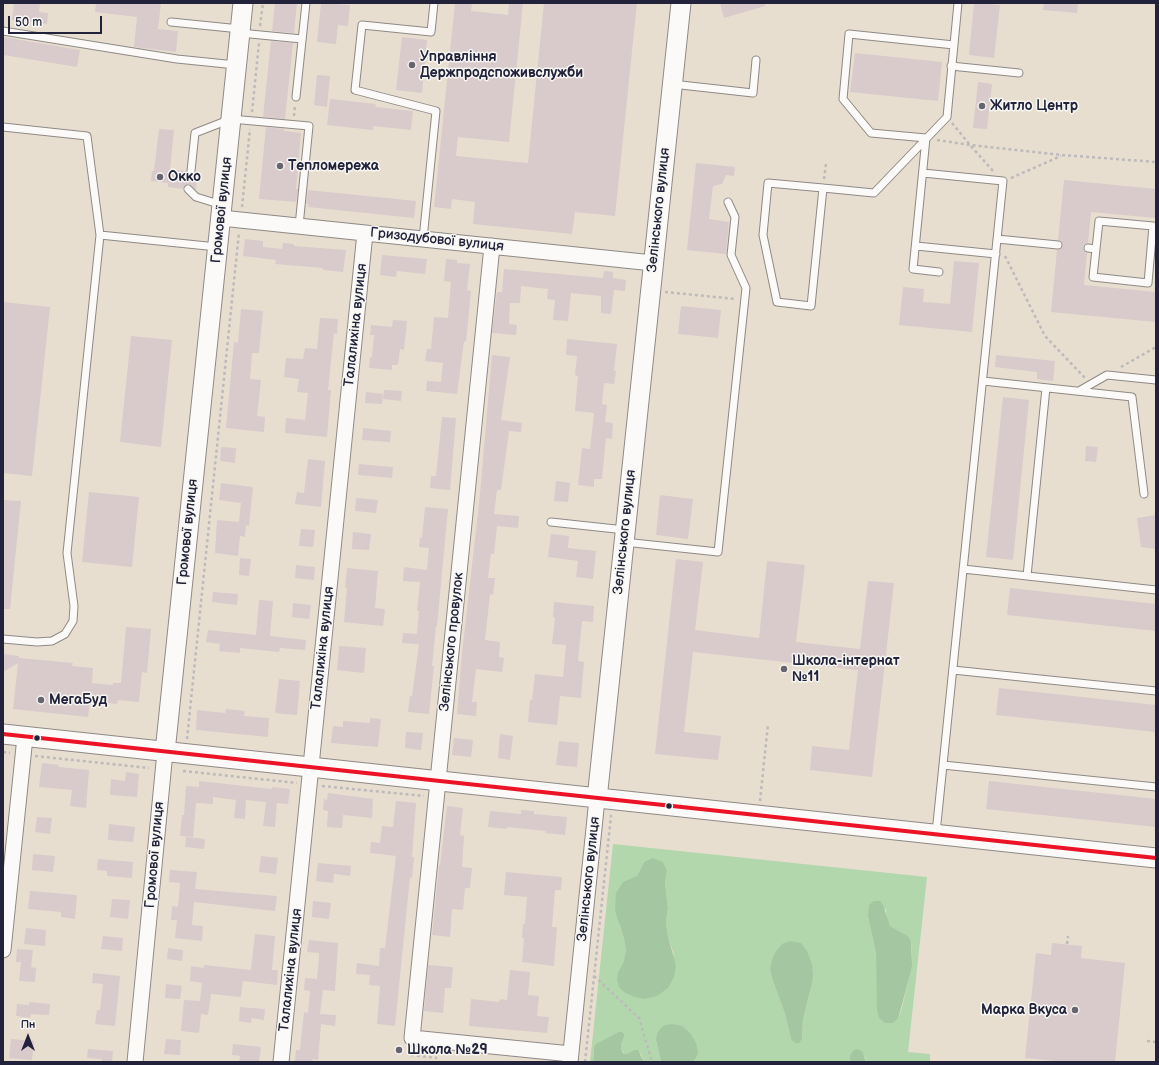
<!DOCTYPE html>
<meta charset="utf-8">
<style>
body{margin:0}
#map{position:relative;width:1159px;height:1065px;overflow:hidden;background:#e8ded0;font-family:"Balsamiq Sans",sans-serif}
canvas{display:block}
.frame{position:absolute;inset:0;border:4px solid #22223b;pointer-events:none}
.north{position:absolute;left:8px;top:1017px;width:40px;height:40px;-webkit-text-stroke:3px #f6f6f2;paint-order:stroke;rotate:0deg;font-size:11px;font-weight:700;line-height:16px;text-align:center;color:#22223b}
.north::after{content:'';display:block;margin:auto;width:14px;height:18px;background:#22223b;clip-path:polygon(50% 0,100% 100%,50% 72%,0 100%)}
.scale{position:absolute;left:8px;top:16px;width:94px;height:18px;box-sizing:border-box;border:2px solid #22223b;border-top:0;padding-left:5px;font-size:12px;line-height:14px;white-space:nowrap;color:#22223b;-webkit-text-stroke:3px #f6f6f2;paint-order:stroke}
</style>
<div id="map">
<canvas width="1159" height="1065"></canvas>
<div class="frame"></div>
<div class="north">Пн</div>
<div class="scale">50 m</div>
</div>
<script>
const context = document.querySelector('canvas').getContext('2d');
context.lineJoin = 'round';
function fillPath(path, color) { context.fillStyle = color; context.fill(path, 'evenodd'); }
const toPath = rows => new Path2D(rows.map(r => 'M' + r).join(''));
function trace(path, color, width, dash) { context.strokeStyle = color; context.lineWidth = width; context.lineCap = dash ? 'butt' : 'round'; context.setLineDash(dash || []); context.stroke(path); }
function write(font, color, halo, rows, align = 'center') {
  context.font = font + ' "Balsamiq Sans",sans-serif'; context.lineWidth = 3; context.setLineDash([]); context.textBaseline = 'middle'; context.strokeStyle = halo; context.fillStyle = color; for (const [text, x, y, turn = 0] of rows) {
    context.save(); context.translate(x, y); context.rotate((+turn || 0) * Math.PI / 180); context.textAlign = isNaN(turn) ? turn : align; if (halo) context.strokeText(text, 0, 0); context.fillText(text, 0, 0); context.restore();
  }
}
const green = toPath([
 [613,844,927,877,908,1052,930,1054,930,1062,866,1062,865,1057,850,1056,850,1062,693,1062,696,1058,656,1041,661,1062,644,1062,641,1054,634,1050,627,1054,624,1053,621,1049,621,1045,624,1037,594,1048,593,1062,590,1062],
 [644,862,667,871,665,882,668,908,666,922,668,936,674,955,618,972,623,963,626,951,624,939,619,925,623,883,637,876],
 [886,909,887,922,890,926,908,936,911,941,912,953,910,975,901,1011,898,1019,893,1023,877,967,876,953,868,917],
 [770,969,811,989,803,1020,802,1039,791,1039,785,1014,772,978]
]);
const forest = toPath([
 [653,858,663,862,667,871,665,882,668,908,666,922,668,936,676,966,674,977,668,988,657,996,645,999,634,997,624,992,619,987,617,980,618,972,623,963,626,951,624,939,615,911,616,893,623,882,637,876,644,862],
 [874,901,880,901,883,905,890,926,908,936,911,941,912,965,910,975,898,1019,893,1023,885,1023,879,1018,877,1010,876,953,868,917,869,905],
 [790,941,801,943,807,951,812,964,813,976,811,988,803,1020,802,1039,799,1043,795,1043,791,1039,785,1014,772,978,770,969,772,960,776,951,782,944],
 [672,1024,682,1026,691,1034,696,1043,698,1052,696,1058,693,1062,661,1062,656,1040,657,1034,660,1029,665,1025],
 [619,1032,622,1032,624,1034,624,1037,621,1045,621,1049,623,1053,627,1054,634,1050,638,1050,644,1062,593,1062,594,1048,596,1044],
 [856,1049,862,1051,866,1062,850,1062,850,1056,853,1051]
]);
const building = toPath([
 [14,3,40,3,39,12,48,13,47,24,12,20],
 [96,3,161,3,158,29,178,31,176,52,134,47,137,17,95,12],
 [275,3,297,3,294,33,272,31],
 [321,3,350,5,348,26,338,25,336,44,317,42],
 [455,3,472,3,471,11,508,15,509,3,523,3,509,142,458,137,456,156,528,163,544,3,637,3,615,216,575,212,572,234,473,224,475,202,452,199,451,209,434,207],
 [720,3,765,3,765,6,724,18],
 [974,3,1000,5,994,58,969,55],
 [1044,3,1078,3,1077,13,1043,10],
 [3,37,80,50,77,67,3,55],
 [402,37,427,40,422,93,396,90],
 [271,41,293,43,285,119,263,117],
 [855,53,942,62,938,101,850,92],
 [317,75,330,76,327,107,314,105],
 [978,82,992,84,987,129,973,128],
 [330,99,376,104,375,107,413,111,411,130,373,126,373,130,327,125],
 [266,127,284,129,284,131,301,133,296,189,298,189,296,202,259,199],
 [159,129,174,130,170,169,186,171,187,173,190,176,193,175,196,172,197,172,196,190,189,184,185,185,183,189,168,187,168,183,151,181,152,171,154,171],
 [696,163,735,167,734,176,726,175,722,184,713,186,709,219,729,222,726,254,687,250],
 [1064,180,1156,189,1156,218,1091,212,1088,243,1084,245,1083,248,1085,252,1087,253,1084,285,1156,292,1156,322,1051,312,1057,250,1060,249,1063,246,1062,243,1058,240],
 [308,190,416,201,414,218,308,207,308,204,306,203],
 [245,239,263,241,263,247,282,249,283,243,294,244,294,246,346,250,343,272,323,270,323,268,275,264,276,260,243,256],
 [382,255,427,259,425,274,397,271,396,277,380,275],
 [446,259,457,260,457,263,470,264,467,290,471,291,466,342,464,341,457,394,426,391,427,381,441,382,443,363,425,361,427,349,431,349,434,317,448,318,451,282,444,281],
 [954,261,979,263,972,332,899,325,903,287,924,289,923,302,950,304],
 [504,269,603,278,604,271,613,272,613,278,626,280,625,291,614,290,611,314,601,313,601,296,571,293,568,321,553,320,555,300,547,299,548,289,521,286,520,303,510,303,509,324,517,325,516,335,492,333,497,292,502,292],
 [3,302,50,307,32,476,3,473],
 [681,306,721,310,718,338,678,334],
 [241,309,263,311,259,353,252,353,250,379,261,380,257,416,265,417,264,432,226,428,234,342,238,343],
 [320,318,338,319,337,334,334,333,328,390,331,390,327,437,285,433,286,418,305,420,308,393,297,392,299,379,284,377,286,358,303,359,305,348,317,349],
 [393,320,407,321,404,350,400,349,398,365,392,365,392,370,369,368,370,357,372,357,374,335,370,335,371,325,392,327],
 [131,336,172,340,161,447,120,442],
 [567,339,617,344,614,371,616,371,614,384,604,383,602,404,607,405,605,422,613,423,612,439,606,438,602,479,594,479,594,487,578,485,582,448,590,449,594,413,575,411,578,376,575,375,577,356,566,355],
 [492,355,510,357,501,420,522,423,521,432,509,431,501,490,497,490,494,514,519,516,518,528,497,526,494,554,491,554,488,578,495,578,493,595,490,594,485,640,500,642,499,657,504,658,502,672,476,669,472,702,477,702,476,716,457,714,462,654,480,494],
 [996,355,1055,361,1053,381,1037,379,1037,372,995,367],
 [384,390,402,391,401,401,383,399],
 [366,392,383,394,382,404,365,403],
 [1003,397,1029,400,1013,560,986,557],
 [442,417,456,418,450,490,430,488,431,476,436,476],
 [363,428,391,431,390,442,362,440],
 [1086,446,1098,447,1096,462,1085,461],
 [221,447,236,448,235,463,220,461],
 [308,459,325,461,321,507,295,504,297,492,304,493],
 [359,464,393,467,392,478,358,475],
 [556,481,570,483,568,502,554,501],
 [221,483,253,487,249,526,246,525,245,537,240,536,238,556,215,553,217,520,239,522,241,503,219,500],
 [89,492,139,497,132,567,82,562],
 [660,495,693,499,688,539,656,535],
 [356,498,378,500,376,513,355,511],
 [3,500,21,501,10,609,3,609],
 [425,507,448,509,437,626,436,626,432,666,434,666,429,714,408,712,410,696,412,696,419,644,402,643,403,633,417,634,419,611,417,611,420,582,403,581,404,567,427,570,429,548,419,547,420,537,422,538],
 [1156,515,1156,549,1141,547,1137,518],
 [301,529,315,530,313,547,299,546],
 [353,532,371,534,369,550,352,549],
 [551,534,569,536,568,548,596,551,593,579,576,577,578,561,548,557],
 [240,558,251,559,249,576,239,575],
 [676,559,703,562,695,630,759,638,767,561,805,565,796,642,860,649,868,581,894,583,872,777,810,770,812,746,849,750,858,670,693,652,684,732,721,736,718,760,655,754],
 [296,565,315,567,314,580,295,578],
 [347,568,378,571,375,608,385,609,383,626,344,622,347,588,345,588],
 [1010,588,1156,604,1156,631,1007,615],
 [213,592,238,594,237,605,212,602],
 [259,600,273,601,270,636,306,640,305,650,280,648,279,652,240,648,240,653,219,651,220,644,206,642,208,630,256,635],
 [554,602,594,606,593,622,582,621,578,661,584,662,581,698,560,696,557,725,528,722,530,700,532,700,535,674,563,677,566,645,552,644,555,618,553,617],
 [293,603,311,605,309,619,292,617],
 [126,627,151,629,147,673,142,672,139,702,118,700,117,704,90,701,88,717,13,709,18,663,3,672,3,654,19,656,19,658,73,663,72,666,93,668,92,683,113,685,113,683,121,683],
 [339,646,366,648,364,673,337,670],
 [279,679,300,681,297,715,275,713],
 [999,688,1156,705,1156,732,996,715],
 [226,709,245,711,244,716,269,718,268,737,196,730,197,710,225,713],
 [370,718,381,719,378,747,331,743,333,726,343,727,343,721,370,723],
 [406,732,423,733,421,750,405,748],
 [500,734,513,736,510,760,498,758],
 [454,738,473,740,471,757,452,755],
 [559,741,579,743,577,767,556,765],
 [42,763,59,765,58,767,89,770,86,808,70,806,72,790,39,787],
 [126,772,139,774,137,797,110,795,111,779,125,781],
 [199,781,272,789,272,787,290,789,288,804,277,803,275,827,263,826,266,802,246,800,245,819,234,818,236,800,213,797,213,804,196,803,193,837,180,836,182,815,184,815,186,786,199,787],
 [989,781,1156,799,1156,827,986,809],
 [328,793,373,799,372,818,343,815,342,828,327,827,328,811,323,810,324,799,327,800],
 [396,801,416,803,412,857,414,857,412,878,410,877,395,1026,377,1024,380,986,369,985,370,975,356,974,357,963,379,966,380,948,385,948,396,856,370,853,371,842,380,843,382,826,393,827],
 [447,806,463,808,460,835,464,836,462,867,472,868,470,888,465,888,463,910,452,909,450,937,432,935,439,865,440,865],
 [521,810,534,811,534,814,567,817,565,835,545,833,546,831,507,827,507,829,488,827,490,811,521,814],
 [37,817,52,818,50,834,35,832],
 [109,824,135,827,133,842,108,840],
 [186,837,205,839,204,849,185,847],
 [33,854,55,856,53,872,32,870],
 [261,856,278,858,276,874,259,872],
 [98,859,133,862,132,878,107,876,107,871,97,870],
 [318,863,351,866,350,876,334,874,333,883,316,881],
 [170,870,197,872,195,889,277,896,275,911,194,902,192,925,203,926,202,941,175,938,177,920,171,920,172,906,178,907,180,883,169,882],
 [506,872,562,877,561,890,555,890,552,927,557,927,554,966,522,962,524,938,522,938,523,924,525,924,527,897,504,895],
 [30,891,77,895,75,919,61,917,61,912,28,909],
 [112,899,130,900,128,919,110,917],
 [313,901,331,903,329,919,312,917],
 [26,928,46,930,45,946,24,944],
 [255,934,275,936,272,970,278,970,277,985,243,981,241,997,211,994,208,1015,201,1014,199,1033,181,1031,184,1000,200,1001,202,983,190,981,191,966,204,968,204,965,251,970],
 [103,936,123,938,122,951,101,949],
 [309,940,338,943,335,991,323,990,320,1014,336,1015,335,1026,321,1024,318,1060,313,1059,312,1062,295,1062,296,1050,300,1050,304,1012,308,1013,310,991,304,990,305,978,317,979,319,957,319,953,307,952],
 [1052,943,1082,946,1081,958,1125,963,1115,1062,1067,1062,1025,1058,1036,953,1051,955],
 [168,948,183,950,182,961,167,959],
 [17,949,33,950,31,967,36,968,35,982,19,981,21,962,16,962],
 [428,965,453,967,451,988,445,988,443,1013,424,1011],
 [510,970,530,972,528,995,539,996,537,1016,549,1017,547,1033,469,1026,471,999,499,1002,500,999,507,1000],
 [93,973,120,976,115,1026,95,1024,97,1010,100,1010,103,984,92,983],
 [166,984,182,986,180,999,165,998],
 [29,1002,50,1004,49,1015,31,1014,30,1018,16,1016,17,1004,29,1005],
 [240,1007,265,1009,264,1020,252,1018,251,1023,239,1021],
 [11,1039,34,1041,32,1060,9,1058],
 [166,1039,181,1040,180,1055,164,1054],
 [233,1044,261,1047,259,1062,239,1062,240,1056,232,1055],
 [88,1049,113,1051,112,1062,102,1062,102,1059,87,1058]
]);
const path = toPath([
 [260,26,263,3],
 [252,112,259,43],
 [294,116,295,105],
 [952,123,970,145,993,171],
 [937,140,970,145,1062,155,1156,162],
 [1011,178,1061,156],
 [824,179,826,164],
 [242,207,250,129],
 [1005,256,1045,336,1085,378],
 [665,292,736,299],
 [1121,367,1156,347],
 [187,739,239,232],
 [3,752,10,753],
 [35,756,149,768],
 [183,771,297,783],
 [322,786,424,796],
 [760,801,768,724],
 [1067,944,1068,936],
 [594,976,639,1018,652,1062],
 [1147,1041,1156,1042],
 [411,1055,437,1058],
 [585,1062,611,816,612,816]
]);
const service = toPath([
 [171,22,240,29],
 [3,31,177,59,236,65],
 [240,33,302,39],
 [951,66,1019,73],
 [672,84,753,93,756,60],
 [296,97,306,3],
 [3,127,87,136,100,235,67,553,74,606,73,621,65,634,52,641,37,642,3,639],
 [191,171,195,133,231,119,309,126,299,226],
 [923,173,1003,181,936,833],
 [823,188,811,306,777,302,763,235,768,183,823,188,874,193,947,117,958,3],
 [188,189,196,197,222,205],
 [1099,221,1153,226,1148,283,1093,277,1099,221],
 [100,235,217,247],
 [423,239,436,111,355,90,362,25,431,32,434,3],
 [997,239,1058,245],
 [916,246,996,254],
 [1088,248,1096,249],
 [939,272,913,269,926,138,871,133,843,99,849,34,954,45],
 [983,381,1132,397,1144,494],
 [1079,391,1107,375,1156,380],
 [551,522,625,530],
 [624,542,718,552,746,288,731,255,735,217,728,202],
 [963,569,1156,590],
 [1027,576,1046,388],
 [953,670,1156,691],
 [943,765,1156,787]
]);
const minor = toPath([
 [221,218,653,263],
 [492,246,412,1038,571,1054],
 [3,950,25,737],
 [135,1062,165,752],
 [281,1062,365,233],
 [570,1062,597,799]
]);
const tertiary = toPath([
 [3,734,1156,858],
 [165,752,243,3],
 [597,799,681,3]
]);
const bus1 = toPath([
 [3,734,1156,858]
]);
const markers = [
 [412,65,4,"#67646f"],
 [982,106,4,"#67646f"],
 [280,166,4,"#67646f"],
 [160,177,4,"#67646f"],
 [784,669,4,"#67646f"],
 [41,700,4,"#67646f"],
 [37,738,3.5,"#22223b"],
 [669,806,3.5,"#22223b"],
 [1075,1010,4,"#67646f"],
 [399,1050,4,"#67646f"]
];
const poiNames = [
 ["Управління",420,57],
 ["Держпродспоживслужби",420,73],
 ["Житло Центр",990,106],
 ["Тепломережа",288,166],
 ["Окко",168,177],
 ["Школа-інтернат",792,661],
 ["№11",792,677],
 ["МегаБуд",49,700],
 ["Марка Вкуса",1067,1010,"right"],
 ["Школа №29",407,1050]
];
const streetNames = [
 ["Громової вулиця",222,210,-84],
 ["Зелінського вулиця",659,210,-84],
 ["Гризодубової вулиця",437,240,6],
 ["Талалихіна вулиця",356,325,-84],
 ["Громової вулиця",188,532,-84],
 ["Зелінського вулиця",625,532,-84],
 ["Зелінського провулок",452,642,-84],
 ["Талалихіна вулиця",323,648,-84],
 ["Громової вулиця",155,855,-85],
 ["Зелінського вулиця",589,879,-84],
 ["Талалихіна вулиця",291,970,-84]
];
fillPath(green, '#b2d7ad');
fillPath(forest, '#a4c7a1');
fillPath(building, '#d9cacc');
trace(service, '#8e8986', 9);
trace(minor, '#8e8986', 17);
trace(tertiary, '#8e8986', 21);
trace(path, '#bdbabb', 2.5, [3, 3]);
trace(service, '#fcfaf8', 7);
trace(minor, '#fcfaf8', 15);
trace(tertiary, '#fcfaf8', 19);
trace(bus1, '#eb1325', 4);
for (const [x, y, r, color] of markers) { const dot = new Path2D(); dot.arc(x, y, r, 0, 2 * Math.PI); context.fillStyle = color; context.fill(dot); trace(dot, '#f6f6f2', 1.5); }
write('bold 14px', '#22223b', '#f6f6f2', poiNames, 'left');
write('14px', '#22223b', '#f6f6f2', streetNames);
</script>
